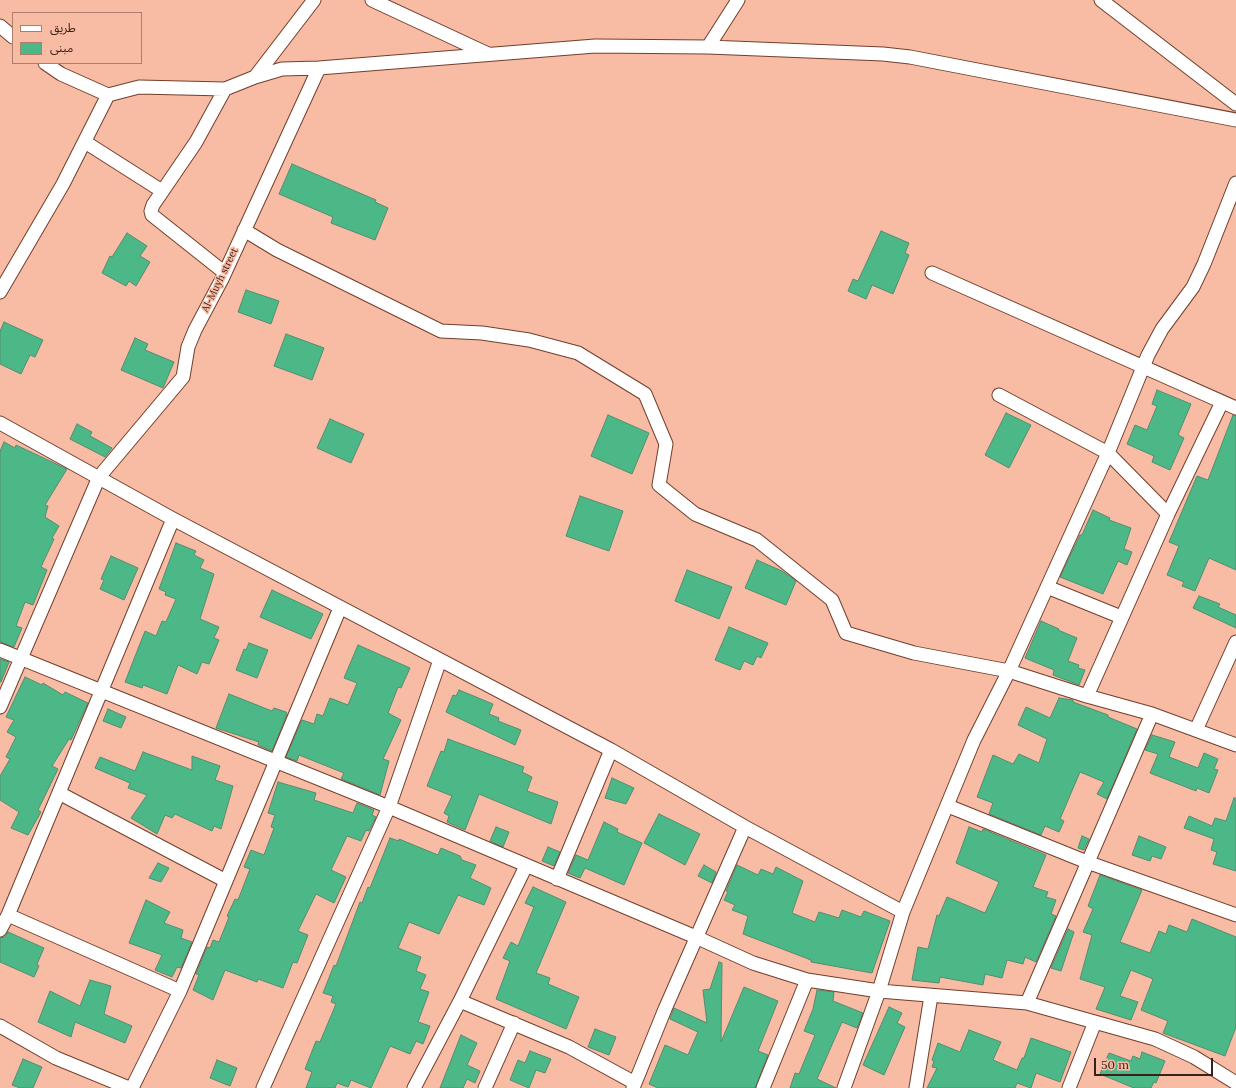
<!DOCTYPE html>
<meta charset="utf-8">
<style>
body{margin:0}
#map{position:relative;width:1236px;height:1088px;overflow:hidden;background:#f8bba4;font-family:Lora,"Noto Sans Arabic",serif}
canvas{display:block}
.legend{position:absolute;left:12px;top:12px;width:130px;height:52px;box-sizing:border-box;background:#f8bba4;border:1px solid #ac7e6c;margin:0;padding:5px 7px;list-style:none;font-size:12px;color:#392219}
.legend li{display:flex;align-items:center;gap:8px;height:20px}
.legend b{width:20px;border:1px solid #ac7e6c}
.scale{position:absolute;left:1094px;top:1058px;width:119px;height:18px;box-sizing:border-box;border:2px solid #392219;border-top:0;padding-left:5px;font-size:12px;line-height:14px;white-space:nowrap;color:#392219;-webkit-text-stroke:3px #f8bba4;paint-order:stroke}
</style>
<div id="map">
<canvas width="1236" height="1088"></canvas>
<ul class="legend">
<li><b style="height:5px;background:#fff"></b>طريق</li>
<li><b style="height:11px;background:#4cb888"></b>مبنى</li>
</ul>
<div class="scale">50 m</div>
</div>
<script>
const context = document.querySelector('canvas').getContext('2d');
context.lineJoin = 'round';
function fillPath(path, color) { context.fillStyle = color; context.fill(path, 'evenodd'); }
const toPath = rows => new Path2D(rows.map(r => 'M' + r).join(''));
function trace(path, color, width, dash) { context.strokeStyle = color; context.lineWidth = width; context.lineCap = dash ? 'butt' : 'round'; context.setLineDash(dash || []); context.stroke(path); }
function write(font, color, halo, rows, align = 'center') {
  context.font = font + ' Lora,serif'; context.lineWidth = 3; context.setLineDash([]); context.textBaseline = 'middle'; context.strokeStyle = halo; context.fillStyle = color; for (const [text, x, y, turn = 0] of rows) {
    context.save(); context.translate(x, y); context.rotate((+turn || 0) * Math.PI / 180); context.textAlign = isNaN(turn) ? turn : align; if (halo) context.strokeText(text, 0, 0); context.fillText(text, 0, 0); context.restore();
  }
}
const building = toPath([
 [292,164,376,200,375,202,388,208,375,240,331,223,333,217,279,194,292,164],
 [881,231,909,243,905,253,909,255,893,294,872,285,866,299,848,291,853,279,858,281,881,231],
 [127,233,147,246,140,256,150,262,136,286,129,281,126,286,102,273,110,256,112,257,127,233],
 [246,290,279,301,271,324,238,312,246,290],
 [4,322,43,340,35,357,30,355,21,374,0,364,0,331,4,322],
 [286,334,324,348,312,380,274,366,286,334],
 [135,338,148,344,145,350,174,362,163,388,121,370,135,338],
 [1157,390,1191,404,1178,435,1184,438,1170,470,1152,462,1154,456,1127,444,1135,425,1147,430,1157,406,1152,404,1157,390],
 [1006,413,1031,425,1009,468,985,455,1006,413],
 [608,415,649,433,632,474,591,456,608,415],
 [1233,415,1236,416,1236,570,1209,558,1195,591,1182,586,1184,582,1167,575,1179,546,1169,542,1197,476,1208,480,1233,415],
 [330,419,364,434,351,463,317,448,330,419],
 [77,424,92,432,90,436,112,448,105,457,70,439,77,424],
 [4,442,15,448,16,445,67,469,45,505,48,506,45,517,59,526,52,538,54,539,41,567,47,570,33,605,25,602,16,626,22,628,14,647,0,642,0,451,4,442],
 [580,496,623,511,609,551,566,536,580,496],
 [1093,510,1110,518,1109,520,1131,528,1124,549,1132,552,1127,565,1118,561,1103,594,1060,577,1080,535,1082,535,1093,510],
 [176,543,196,551,194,555,204,560,200,568,214,574,200,619,219,627,214,638,219,640,209,664,202,662,197,674,178,665,167,694,143,685,142,688,125,682,145,631,156,636,162,621,166,622,176,599,165,595,166,592,159,589,176,543],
 [111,556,138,568,124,600,100,589,104,580,101,579,111,556],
 [757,560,782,571,796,581,786,605,745,588,757,560],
 [687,570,732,587,719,619,675,601,687,570],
 [272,590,323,614,311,639,260,617,272,590],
 [1199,596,1220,604,1218,607,1236,615,1236,628,1193,608,1199,596],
 [1041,621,1059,629,1058,630,1077,638,1068,661,1079,665,1078,668,1085,670,1079,685,1053,675,1054,670,1025,658,1041,621],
 [729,627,768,643,761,658,757,656,753,665,744,661,740,670,715,660,729,627],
 [249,643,268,650,257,678,236,670,244,649,246,650,249,643],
 [358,645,410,668,401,688,398,687,388,713,401,720,383,759,389,761,380,795,341,779,344,773,299,755,297,761,286,757,302,720,314,724,317,714,323,716,330,698,348,705,357,683,344,678,358,645],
 [0,659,9,662,1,682,0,682,0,659],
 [25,677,42,685,43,683,63,695,65,692,88,703,71,740,69,739,52,766,58,769,38,810,41,812,28,835,11,828,19,812,0,800,0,776,10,759,6,757,16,737,7,732,14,720,6,717,25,677],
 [459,690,493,704,489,714,499,718,498,721,521,730,515,745,446,712,453,695,456,696,459,690],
 [229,694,272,711,274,708,286,712,287,714,272,751,258,745,259,742,216,728,229,694],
 [1059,698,1073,700,1073,702,1108,715,1108,717,1137,729,1107,799,1097,794,1104,782,1080,772,1060,819,1064,821,1059,832,1045,826,1041,835,989,814,993,803,977,797,993,755,1013,764,1019,754,1039,763,1047,739,1018,725,1026,707,1050,718,1059,698],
 [108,709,126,717,121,728,103,721,108,709],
 [1152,735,1175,742,1169,757,1198,768,1204,753,1218,759,1214,769,1218,770,1209,793,1197,788,1196,791,1150,773,1158,754,1145,750,1152,735],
 [448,739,524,767,522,772,532,777,527,791,558,802,551,824,479,794,465,830,447,822,449,816,444,813,452,796,427,786,441,751,444,752,448,739],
 [143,752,192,770,192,756,220,766,215,780,233,786,221,829,214,826,212,831,175,814,172,818,165,815,157,834,131,818,147,795,128,788,130,783,95,768,100,757,135,771,143,752],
 [612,778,634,788,626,804,605,798,612,778],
 [278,782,316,793,314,800,353,813,357,803,374,810,372,815,376,817,369,831,366,830,361,841,347,836,331,870,346,877,334,903,316,894,298,931,308,935,297,963,293,962,283,988,258,979,257,982,225,970,213,1000,193,990,199,975,196,974,207,947,210,948,213,940,219,942,229,917,227,916,235,899,238,900,250,869,244,867,251,850,264,855,274,828,271,827,275,815,268,813,278,782],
 [1234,798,1236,798,1236,871,1213,864,1217,852,1211,850,1214,839,1184,828,1189,816,1212,826,1215,818,1226,821,1234,798],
 [659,814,700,834,685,865,644,843,659,814],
 [604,822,618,829,617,832,642,843,624,885,585,868,580,878,568,873,576,855,588,860,604,822],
 [496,827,509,832,503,847,490,841,496,827],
 [969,827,982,832,983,829,1046,855,1033,887,1048,892,1046,897,1056,900,1051,914,1056,916,1036,962,1025,957,1023,964,1007,960,1002,978,985,974,983,985,940,977,939,983,912,980,918,947,928,949,937,915,939,916,947,897,985,913,999,882,956,863,969,827],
 [1082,836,1089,839,1084,850,1078,848,1082,836],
 [1139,836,1166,847,1161,859,1152,856,1150,861,1132,855,1139,836],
 [390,838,399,841,399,839,438,855,441,848,460,856,462,860,476,865,470,878,491,888,484,905,458,895,439,934,409,922,398,948,421,957,416,971,426,975,420,989,429,992,418,1022,430,1026,423,1044,416,1041,410,1054,390,1046,371,1088,351,1080,348,1087,337,1083,335,1088,306,1088,312,1072,305,1069,316,1041,320,1042,336,1004,331,1002,333,996,323,993,334,965,336,966,360,902,362,903,368,887,370,888,390,838],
 [548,847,560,852,554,866,542,861,548,847],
 [158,863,169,868,161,882,149,878,158,863],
 [704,865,716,872,712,883,698,876,704,865],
 [737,865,758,875,761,869,773,874,776,867,803,881,792,913,815,922,819,912,839,918,842,910,861,917,864,911,890,921,872,973,811,962,811,960,743,934,748,916,732,910,735,905,724,900,728,892,726,891,737,865],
 [1100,875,1142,890,1120,942,1150,953,1159,931,1166,934,1169,925,1187,932,1192,919,1236,937,1236,1027,1225,1056,1163,1033,1168,1021,1141,1010,1153,979,1131,970,1120,996,1138,1002,1131,1020,1096,1009,1105,987,1080,979,1092,935,1083,932,1093,909,1088,906,1100,875],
 [533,887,566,902,536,973,550,978,548,984,579,997,566,1029,496,999,510,961,503,958,511,942,518,946,534,907,525,903,533,887],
 [146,900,170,912,164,923,183,930,181,938,192,942,181,968,177,967,172,977,155,970,162,955,129,943,146,900],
 [1068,929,1074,932,1061,971,1051,968,1068,929],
 [8,932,44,948,37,964,39,966,34,977,0,962,0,938,5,937,8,932],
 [719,962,722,963,721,1042,744,987,778,1001,758,1051,768,1055,755,1088,658,1088,649,1084,665,1045,688,1055,698,1032,670,1019,674,1008,707,1023,703,990,710,989,719,962],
 [90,980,111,986,104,1014,132,1026,125,1043,75,1022,71,1037,38,1022,50,991,80,1006,90,980],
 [817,990,834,992,833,1001,863,1013,857,1028,842,1022,817,1079,836,1088,790,1088,795,1073,799,1074,815,1035,804,1031,813,1009,817,990],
 [889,1007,902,1013,897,1023,905,1027,884,1075,863,1065,889,1007],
 [595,1029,616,1037,609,1055,588,1047,595,1029],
 [969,1030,1001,1042,993,1060,1017,1070,1022,1058,1024,1058,1031,1038,1071,1052,1060,1082,1036,1073,1031,1088,1017,1083,1015,1088,927,1088,937,1068,932,1067,934,1061,932,1060,938,1043,960,1052,969,1030],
 [461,1035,477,1043,467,1065,480,1071,475,1083,467,1079,463,1088,440,1088,461,1035],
 [530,1051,551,1059,545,1073,536,1070,529,1088,510,1080,518,1060,525,1063,530,1051],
 [1142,1052,1165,1061,1156,1083,1154,1082,1151,1088,1134,1088,1100,1074,1109,1053,1131,1061,1133,1056,1140,1059,1142,1052],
 [23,1059,42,1067,33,1088,20,1088,12,1085,23,1059],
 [217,1060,237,1068,230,1086,210,1078,217,1060]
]);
const street = toPath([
 [372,0,488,54],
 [1101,0,1236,104],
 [0,26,13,37],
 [708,47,738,0],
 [45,63,61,74,108,95,139,87,225,89,255,77,282,69,319,68,595,46,708,47,883,54,910,57,1236,120],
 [255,77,314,0],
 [225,89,196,142,153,205,151,211,152,215,225,273],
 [85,142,162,191],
 [244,230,277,250,441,331,482,333,529,340,578,353,645,394,666,444,659,485,695,514,757,540,832,600,846,633,914,653,1009,671,1087,696,1152,714,1236,745],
 [932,273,1236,408],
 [0,292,63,184,108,95],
 [999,395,1108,453,1168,514],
 [0,423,173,519,611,750,745,827,903,912],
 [1047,587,1121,617],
 [0,650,389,807,698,938,753,963,807,980,879,991,1027,1003,1155,1039,1194,1057,1236,1083],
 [1087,696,1168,514,1222,402],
 [0,707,99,477,183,377,188,347,195,330,222,279,319,68],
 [1196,730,1236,642],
 [59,793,226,881],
 [948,806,1087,862,1236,915],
 [557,879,611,750],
 [8,915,180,991],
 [0,930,8,915,173,519],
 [460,1001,569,1047,635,1083],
 [1027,1003,1152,714],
 [0,1026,56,1058,129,1088],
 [132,1088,180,991,340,608],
 [263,1088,389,807,440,660],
 [414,1088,460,1001,526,866],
 [485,1088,514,1023],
 [633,1088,665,1009,745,827],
 [763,1088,807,980],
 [844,1088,879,991,903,912,974,740,1009,671,1108,453,1148,355,1162,329,1193,287,1204,264,1236,183],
 [916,1088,931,996],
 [1069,1088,1095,1022]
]);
const streetNames = [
 ["Al-Muyh street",220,280,-64]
];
fillPath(building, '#4cb888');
trace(building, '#528d70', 1);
trace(street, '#723f2c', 15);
trace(street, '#fff', 13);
write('10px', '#392219', '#f8bba4', streetNames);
</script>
